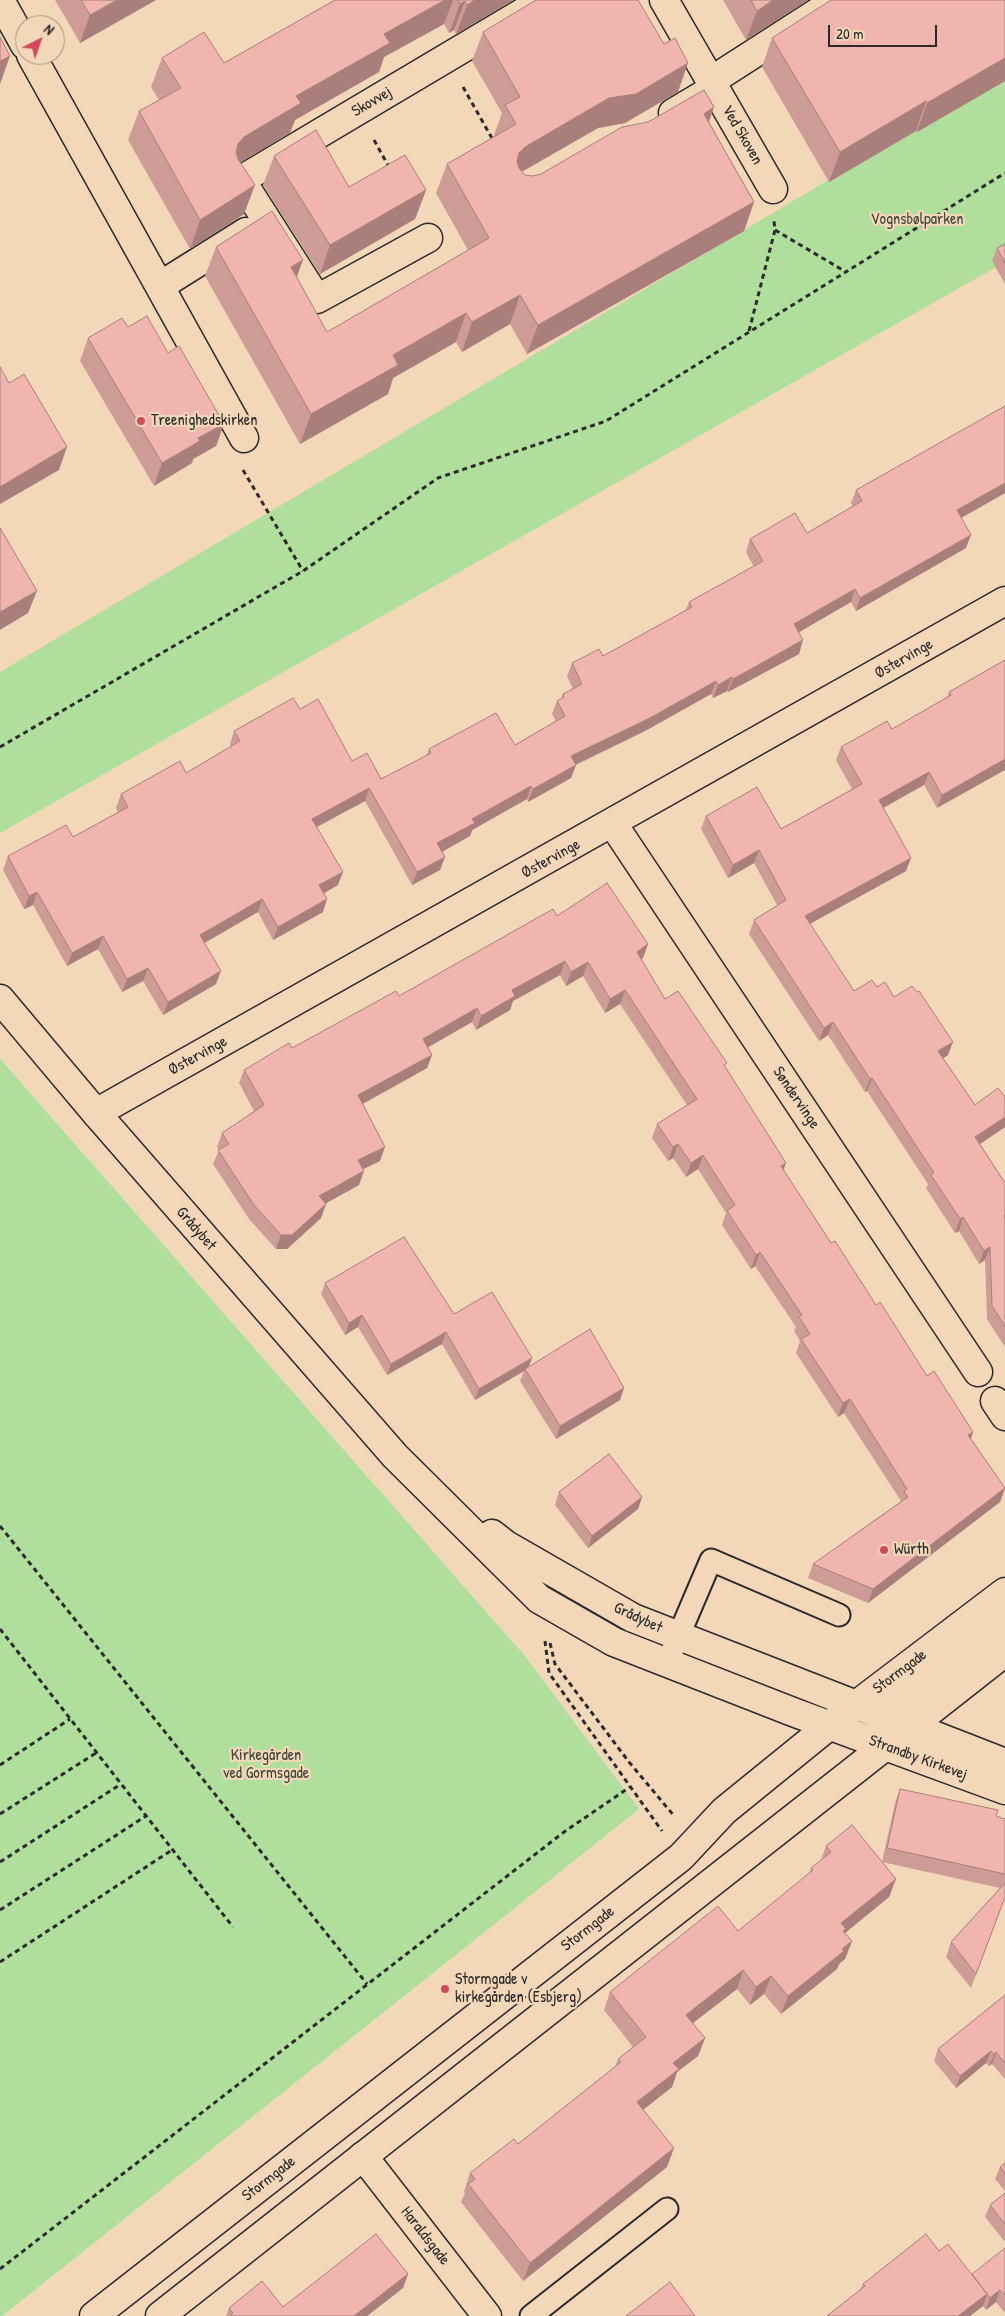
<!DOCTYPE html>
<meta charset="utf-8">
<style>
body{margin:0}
#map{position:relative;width:1005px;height:2316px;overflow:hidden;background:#f3d7b9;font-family:"Patrick Hand",sans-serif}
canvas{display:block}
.north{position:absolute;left:15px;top:15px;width:50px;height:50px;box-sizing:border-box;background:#f3d7b9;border:1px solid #a39280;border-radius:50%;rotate:41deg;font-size:14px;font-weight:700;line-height:20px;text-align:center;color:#2b2b2b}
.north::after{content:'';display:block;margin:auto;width:18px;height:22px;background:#d1495b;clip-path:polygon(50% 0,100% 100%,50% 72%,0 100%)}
.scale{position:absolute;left:828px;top:25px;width:109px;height:22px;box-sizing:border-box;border:2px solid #2b2b2b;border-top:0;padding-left:6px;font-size:15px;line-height:18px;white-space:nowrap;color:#2b2b2b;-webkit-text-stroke:4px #f3d7b9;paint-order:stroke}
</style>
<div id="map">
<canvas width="1005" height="2316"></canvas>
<div class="north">N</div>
<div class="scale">20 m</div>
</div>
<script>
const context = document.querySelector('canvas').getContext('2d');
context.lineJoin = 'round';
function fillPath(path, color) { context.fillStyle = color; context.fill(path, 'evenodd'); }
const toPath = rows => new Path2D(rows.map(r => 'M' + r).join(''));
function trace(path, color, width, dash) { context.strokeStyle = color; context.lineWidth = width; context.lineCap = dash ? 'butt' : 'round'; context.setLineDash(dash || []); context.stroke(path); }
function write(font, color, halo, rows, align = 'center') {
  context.font = font + ' "Patrick Hand",sans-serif'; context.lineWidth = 4.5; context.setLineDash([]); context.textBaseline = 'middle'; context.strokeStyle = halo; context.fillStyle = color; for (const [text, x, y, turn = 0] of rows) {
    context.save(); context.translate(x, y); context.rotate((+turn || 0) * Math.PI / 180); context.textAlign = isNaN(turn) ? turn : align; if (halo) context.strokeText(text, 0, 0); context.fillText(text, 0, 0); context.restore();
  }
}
const green = toPath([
 [1005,75,1005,262,0,833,0,672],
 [0,1059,524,1655,639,1809,2,2316,0,2316]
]);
const path = toPath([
 [463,87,493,140],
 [374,140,389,167],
 [775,230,846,272],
 [749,331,775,230,774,221],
 [243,470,303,571],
 [0,747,303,571,438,478,606,421,1005,173],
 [0,1526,367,1984],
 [0,1629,233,1927],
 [545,1641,549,1673,662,1831],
 [550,1643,555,1664,629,1762,675,1817],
 [0,1765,70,1719],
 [0,1814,96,1753],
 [0,1862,121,1784],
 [0,1910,146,1816],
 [0,1962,172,1850],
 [0,2269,564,1832,630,1787]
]);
const service = toPath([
 [667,1663,711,1560,839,1615],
 [531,2316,667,2209]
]);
const minor = toPath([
 [0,0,25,45],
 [664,0,773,189],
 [31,55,244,438],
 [711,81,837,0],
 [673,113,715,88],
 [428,238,317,299,241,180,544,0],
 [160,286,246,232],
 [613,824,978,1372],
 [96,1113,1005,601],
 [995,1401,1005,1416],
 [363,2156,487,2316]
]);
const tertiary = toPath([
 [0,999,96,1113,395,1456,539,1599,614,1642,793,1712,1005,1790],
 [492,1534,506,1545,633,1618,1005,1763],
 [879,1730,886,1717,1005,1621],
 [94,2316,681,1857,724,1811,830,1725,1005,1592],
 [160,2316,1005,1652]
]);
const wall = toPath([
 [55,0,156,0,80,43],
 [335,0,513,0,456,34,454,30,449,33,444,24,384,57,379,72,295,120,290,133,240,162,244,214,190,249,128,140,139,111,159,100,151,87,162,58,224,63],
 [723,0,808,0,746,40],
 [1005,0,1005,81,917,132,916,131,829,182,762,67,772,38],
 [483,32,678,92,625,123,598,128,522,172,525,175,533,176,541,174,648,122,714,107,709,122,754,202,744,231,527,354,510,324,462,352,456,342,393,378,388,394,300,444,205,276,216,247,297,278,327,332,468,250,436,193,447,164,495,136,494,135,502,113,472,61],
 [274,156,349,187,426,190,415,219,320,274,263,185],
 [1005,244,1005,284,992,261,997,248],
 [128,327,168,353,224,424,216,446,193,459,192,463,154,486,80,361,88,338],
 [856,490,1005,493,961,518,966,548,856,611,851,602,799,632,799,654,728,692,727,691,713,698,711,694,645,731,576,765,571,778,528,802,527,799,472,830,470,836,442,851,440,870,412,885,365,801,317,827,338,885,324,893,323,912,273,940,258,912,205,943,216,984,163,1015,143,981,122,992,98,949,67,966,33,905,24,909,3,870,8,856,73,837,118,812,116,808,121,794,186,773,231,747,230,744,234,731,300,709,352,761,381,779,426,756,429,749,515,745,556,721,552,714,557,701,561,699,563,694,573,689,567,676,572,663,603,656,686,610,689,602,754,567,746,552,750,539,807,533,853,506,851,503],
 [1005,660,937,808,924,785,883,808,906,871,810,924,854,991,877,987,894,997,948,1055,943,1058,975,1105,1005,1127,980,1144,1005,1183,1005,1347,987,1319,985,1260,979,1264,959,1231,955,1233,926,1188,928,1184,867,1091,865,1092,828,1035,819,1041,749,934,754,920,777,905,754,863,728,878,701,829,706,816,781,829,852,789,836,760,841,747,892,729,947,698,949,692],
 [557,916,648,944,643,958,641,959,665,999,725,1067,783,1170,831,1243,927,1376,973,1432,971,1439,1005,1488,1000,1502,868,1603,808,1578,813,1564,900,1502,901,1501,844,1413,838,1417,796,1353,800,1341,794,1331,796,1327,755,1266,751,1269,722,1225,726,1213,698,1169,686,1177,673,1158,668,1161,652,1138,657,1124,687,1105,620,1004,605,1013,583,976,566,986,560,975,513,1001,510,1010,476,1030,472,1022,428,1047,432,1055,427,1068,363,1104,380,1161,363,1169,359,1185,325,1203,326,1204,321,1218,287,1249,276,1249,249,1219,213,1164,219,1150,217,1147,222,1133,254,1111,239,1083,244,1070,292,1048,399,996],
 [325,1283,454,1314,528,1366,620,1400,556,1439,520,1381,524,1371,475,1400,442,1344,387,1375,358,1327,345,1335,321,1294],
 [559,1492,642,1497,638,1509,588,1548,555,1505],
 [900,1789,1005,1819,1005,1898,971,1988,946,1957,951,1942,1000,1888,882,1862,896,1879,889,1897,845,1933,852,1941,845,1959,839,1964,837,1969,781,2014,764,1994,750,2005,737,1989,693,2023,705,2038,698,2056,677,2072,672,2087,643,2110,667,2167,523,2281,461,2202,465,2193,464,2192,470,2173,518,2144,615,2067,618,2059,633,2047,604,2010,610,1992,738,1931,809,1874,811,1868,821,1860,826,1846,882,1862,895,1803],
 [1005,1995,1005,2079,992,2064,989,2066,986,2063,956,2088,934,2061,938,2049],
 [1005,2163,1005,2191,995,2179,1000,2167],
 [1005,2193,1005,2242,985,2217,990,2205],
 [1005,2248,1005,2313,996,2302,986,2310,983,2306,970,2316,827,2316,860,2290,863,2284,939,2251,972,2275],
 [408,2274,403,2288,367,2316,226,2316,229,2308,283,2307]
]);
const shadedWall = toPath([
 [117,0,156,0,80,43,90,15],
 [445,0,453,0,444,24,384,57,379,72,295,120,290,133,233,167,238,144,244,137,296,96,384,34],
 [475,0,513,0,456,34,467,5],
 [773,0,808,0,746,40,757,11],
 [465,1,454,30,449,33,460,4],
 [10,56,0,84,0,61],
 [1005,58,1005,81,917,132,927,103],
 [688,63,678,92,625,123,598,128,514,176,519,153,525,147,609,98],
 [926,101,916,131,829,182,840,152],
 [714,107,703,137,704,114],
 [255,185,244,214,190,249,200,220],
 [426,190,415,219,320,274,330,245],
 [754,202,744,231,527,354,538,325],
 [303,260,292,290,291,267],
 [520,295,510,324,462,352,472,322],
 [466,313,456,342,393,378,388,394,300,444,311,414,393,355],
 [224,424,216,446,193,459,192,463,154,486,162,463,198,438],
 [67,447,59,470,0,504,0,487],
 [1005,483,1005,493,952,523,957,510],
 [971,535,966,548,856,611,860,598],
 [855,589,851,602,789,638,794,624],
 [37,591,28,613,0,630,0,612],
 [803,640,799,654,728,692,733,679],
 [732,677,727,691,713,698,718,685],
 [716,681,711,694,645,731,566,769,571,756],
 [1005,759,1005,770,937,808,942,795],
 [576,765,571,778,528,802,533,789],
 [929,772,924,785,874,813,879,800],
 [531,786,527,799,472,830,470,836,433,857,437,843,472,819],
 [369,788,365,801,307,832,312,819],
 [759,850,754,863,728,878,733,865],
 [445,857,440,870,412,885,417,872],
 [911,858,906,871,800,929,805,916],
 [343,872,338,885,315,898,319,885],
 [37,892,33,905,24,909,29,896],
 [262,899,258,912,195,948,200,935],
 [327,899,323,912,273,940,278,927],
 [103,936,98,949,67,966,72,953],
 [648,944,643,958,631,966,637,952],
 [565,961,560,975,513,1001,510,1010,476,1030,481,1016,512,990],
 [588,962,583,976,566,986,571,972],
 [148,968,143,981,122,992,127,979],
 [221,971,216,984,163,1015,168,1002],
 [625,990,620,1004,605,1013,610,999],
 [477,1008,472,1022,418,1053,423,1039],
 [833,1022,828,1035,819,1041,824,1028],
 [953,1042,948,1055,933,1065,938,1051],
 [432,1055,427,1068,353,1109,358,1095],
 [872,1078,867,1091,865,1092,870,1079],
 [1005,1117,1005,1127,971,1150,975,1137],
 [678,1144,673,1158,668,1161,673,1147],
 [385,1147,380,1161,353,1174,358,1160],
 [703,1155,698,1169,686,1177,691,1163],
 [786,1163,781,1177,781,1166],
 [364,1171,359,1185,314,1210,319,1196],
 [326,1204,321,1218,287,1249,276,1249,281,1235],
 [963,1217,959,1231,955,1233,960,1219],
 [990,1247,985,1260,979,1264,984,1251],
 [760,1252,755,1266,751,1269,756,1255],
 [362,1315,358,1327,345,1335,349,1323],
 [446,1332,442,1344,387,1375,391,1364],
 [532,1358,528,1369,525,1369,524,1371,475,1400,479,1389],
 [624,1388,620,1400,556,1439,560,1426],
 [850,1399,844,1413,838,1417,843,1403],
 [973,1432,968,1446,968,1435],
 [1005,1488,1000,1502,868,1603,873,1589],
 [642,1497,638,1509,588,1548,592,1536],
 [896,1879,889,1897,845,1933,840,1947,841,1923],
 [852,1941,845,1959,839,1964,837,1969,781,2014,788,1996],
 [743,1970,737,1989,680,2033,686,2015],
 [771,1976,764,1994,750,2005,756,1987],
 [705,2038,698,2056,677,2072,672,2087,630,2120,637,2102,673,2063],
 [991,2051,986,2063,956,2088,960,2076],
 [996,2052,992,2064,989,2066,994,2055],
 [674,2148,667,2167,523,2281,530,2263],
 [408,2274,403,2288,367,2316,354,2316],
 [1000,2290,996,2302,986,2310,990,2298],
 [987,2294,983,2306,970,2316,958,2316]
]);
const building = toPath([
 [81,0,117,0,90,15,81,0],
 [335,0,445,0,384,34,390,43,296,96,301,103,244,137,238,144,236,152,238,159,255,185,200,220,139,111,181,88,162,58,204,32,224,63,335,0],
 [458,0,475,0,467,5,465,1,460,4,458,0],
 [536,0,638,0,664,44,675,38,688,63,636,94,609,98,525,147,519,153,517,161,519,168,525,175,533,176,541,174,622,127,648,122,704,90,714,107,704,114,754,202,538,325,520,295,472,322,466,313,393,355,398,365,311,414,216,247,272,211,303,260,291,267,327,332,489,238,447,164,516,124,505,105,520,97,483,32,536,0],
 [751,0,773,0,757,11,751,0],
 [831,0,1005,0,1005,58,927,103,926,101,840,152,772,38,831,0],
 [0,37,10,56,0,61,0,37],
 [316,130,349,187,405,155,426,190,330,245,274,156,316,130],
 [1005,244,1005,263,997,248,1005,244],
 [147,316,168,353,179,346,224,424,198,438,200,441,162,463,88,338,122,318,128,327,147,316],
 [0,367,9,383,24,374,67,447,0,487,0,367],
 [1005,406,1005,483,957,510,971,535,860,598,855,589,794,624,803,640,733,679,732,677,718,685,716,681,650,718,571,756,576,765,533,789,531,786,472,819,475,823,437,843,445,857,417,872,369,788,312,819,343,872,319,885,327,899,278,927,262,899,200,935,221,971,168,1002,148,968,127,979,103,936,72,953,37,892,29,896,8,856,66,825,73,837,128,807,121,794,180,761,186,773,240,741,234,731,293,698,300,709,318,699,352,761,367,753,381,779,431,753,429,749,496,713,515,745,565,716,557,701,564,697,563,694,582,684,572,663,599,649,603,656,692,607,689,602,763,561,750,539,795,513,807,533,862,501,856,490,1005,406],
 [0,528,37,591,0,612,0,528],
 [1005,660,1005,759,942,795,929,772,879,800,911,858,805,916,854,991,872,980,877,987,885,982,894,997,912,986,917,992,919,991,953,1042,938,1051,975,1105,998,1088,1005,1097,1005,1117,975,1137,1005,1183,1005,1215,1004,1216,1005,1219,1005,1326,992,1306,990,1247,984,1251,963,1217,960,1219,931,1175,934,1173,872,1078,870,1079,833,1022,824,1028,754,920,786,900,759,850,733,865,706,816,757,787,781,829,862,784,841,747,887,721,892,729,951,695,949,692,1005,660],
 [607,883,648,944,637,952,665,999,678,991,727,1063,724,1065,786,1163,781,1166,831,1243,835,1241,876,1305,880,1302,927,1376,934,1371,973,1432,968,1435,1005,1488,873,1589,813,1564,908,1497,904,1492,907,1489,850,1399,843,1403,801,1339,810,1334,799,1317,802,1315,760,1252,756,1255,727,1211,735,1205,703,1155,691,1163,678,1144,673,1147,657,1124,697,1099,625,990,610,999,588,962,571,972,565,961,512,990,515,996,481,1016,477,1008,423,1039,432,1055,358,1095,385,1147,358,1160,364,1171,319,1196,326,1204,292,1235,281,1235,254,1205,218,1150,229,1144,222,1133,264,1105,244,1070,289,1043,292,1048,396,991,399,996,553,909,557,916,607,883],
 [404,1237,454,1314,492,1292,532,1358,479,1389,446,1332,391,1364,362,1315,349,1323,325,1283,404,1237],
 [590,1329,624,1388,560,1426,525,1369,590,1329],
 [609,1454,642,1497,592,1536,559,1492,609,1454],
 [900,1789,998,1810,996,1816,1005,1819,1005,1874,887,1848,900,1789],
 [852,1825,896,1879,841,1923,846,1929,843,1931,852,1941,842,1949,844,1951,788,1996,771,1976,756,1987,743,1970,686,2015,705,2038,673,2063,679,2069,637,2102,674,2148,530,2263,468,2184,475,2179,470,2173,514,2139,518,2144,621,2062,618,2059,646,2037,610,1992,718,1906,738,1931,813,1870,811,1868,831,1852,826,1846,852,1825],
 [1005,1883,1005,1897,976,1974,951,1942,1005,1883],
 [1005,1995,1005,2063,996,2052,994,2055,991,2051,960,2076,938,2049,1005,1995],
 [1005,2163,1005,2174,1000,2167,1005,2163],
 [1005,2193,1005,2224,990,2205,1005,2193],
 [376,2234,408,2274,354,2316,230,2316,233,2313,229,2308,262,2281,283,2307,376,2234],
 [926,2234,939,2251,948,2244,987,2294,958,2316,827,2316,865,2286,863,2284,926,2234],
 [1005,2248,1005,2295,1000,2290,990,2298,972,2274,1005,2248],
 [670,2282,695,2316,626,2316,670,2282]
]);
const markers = [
 [141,421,5,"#d1495b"],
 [884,1550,5,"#d1495b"],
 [445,1989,5,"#d1495b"]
];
const streetNames = [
 ["Skovvej",372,102,-31],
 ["Ved Skoven",742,135,60],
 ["Østervinge",904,659,-30],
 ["Østervinge",551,859,-29],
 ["Østervinge",198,1056,-29],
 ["Søndervinge",796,1098,56],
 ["Grådybet",196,1229,49],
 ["Grådybet",638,1618,25],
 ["Stormgade",900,1672,-37],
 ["Strandby Kirkevej",918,1758,20],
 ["Stormgade",588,1929,-38],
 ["Stormgade",269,2179,-38],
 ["Haraldsgade",425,2236,52]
];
const parkNames = [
 ["Vognsbølparken",917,220],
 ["Kirkegården",266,1756],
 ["ved Gormsgade",266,1774]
];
const poiNames = [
 ["Treenighedskirken",151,421],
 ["Würth",894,1550],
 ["Stormgade v",455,1980],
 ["kirkegården (Esbjerg)",455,1998]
];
fillPath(green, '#afde9d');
trace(service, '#2b2b2b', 25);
trace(minor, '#2b2b2b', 31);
trace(tertiary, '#2b2b2b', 31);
trace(path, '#2b2b2b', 3, [5, 4]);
trace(service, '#f3d7b9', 21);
trace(minor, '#f3d7b9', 28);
trace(tertiary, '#f3d7b9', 28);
fillPath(wall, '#ce9c96');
fillPath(shadedWall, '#a87f7a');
fillPath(building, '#f0b5ae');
trace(building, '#a87f7a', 1);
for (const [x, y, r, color] of markers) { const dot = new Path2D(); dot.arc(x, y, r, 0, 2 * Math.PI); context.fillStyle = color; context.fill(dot); trace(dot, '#f3d7b9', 2); }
write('16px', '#2b2b2b', '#f3d7b9', streetNames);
write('16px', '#3f463c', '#f3d7b9', parkNames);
write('16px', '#2b2b2b', '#f3d7b9', poiNames, 'left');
</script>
